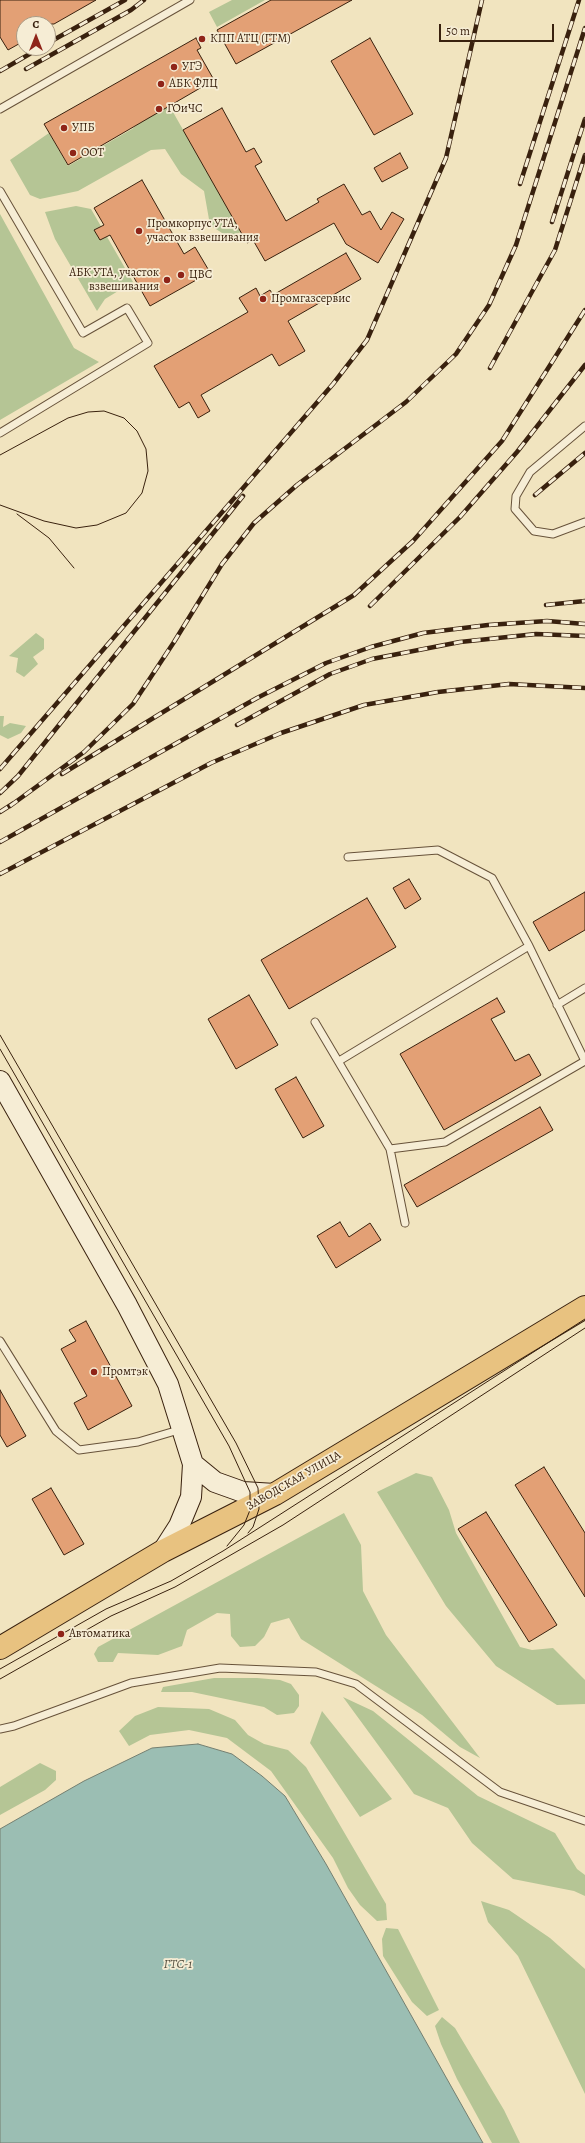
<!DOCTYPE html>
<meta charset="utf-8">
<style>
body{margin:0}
#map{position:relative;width:585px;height:2143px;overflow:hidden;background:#f1e4bf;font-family:Alegreya,serif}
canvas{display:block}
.north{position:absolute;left:16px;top:16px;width:40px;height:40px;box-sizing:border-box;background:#f6edd5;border:1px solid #aa9b85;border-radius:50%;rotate:0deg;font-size:11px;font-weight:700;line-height:16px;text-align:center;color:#39210e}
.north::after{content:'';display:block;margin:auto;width:14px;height:18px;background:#8f2418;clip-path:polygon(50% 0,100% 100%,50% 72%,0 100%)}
.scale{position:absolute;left:439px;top:24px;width:115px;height:18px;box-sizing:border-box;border:2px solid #39210e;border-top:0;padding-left:5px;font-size:12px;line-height:14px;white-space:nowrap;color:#39210e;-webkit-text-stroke:3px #f6edd5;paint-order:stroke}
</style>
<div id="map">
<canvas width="585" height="2143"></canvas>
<div class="north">С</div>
<div class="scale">50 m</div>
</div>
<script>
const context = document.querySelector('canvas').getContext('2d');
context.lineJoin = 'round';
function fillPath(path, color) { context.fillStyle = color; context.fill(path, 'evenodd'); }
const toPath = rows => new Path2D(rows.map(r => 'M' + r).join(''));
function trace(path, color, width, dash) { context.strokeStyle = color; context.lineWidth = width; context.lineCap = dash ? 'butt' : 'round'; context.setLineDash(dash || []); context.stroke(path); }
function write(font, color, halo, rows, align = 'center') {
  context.font = font + ' Alegreya,serif'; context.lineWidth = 3.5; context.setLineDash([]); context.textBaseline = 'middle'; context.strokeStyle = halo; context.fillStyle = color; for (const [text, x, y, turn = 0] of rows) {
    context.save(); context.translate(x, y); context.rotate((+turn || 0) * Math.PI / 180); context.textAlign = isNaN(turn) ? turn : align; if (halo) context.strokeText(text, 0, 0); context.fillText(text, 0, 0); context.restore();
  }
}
const green = toPath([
 [232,0,265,0,217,27,209,12],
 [169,105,241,232,228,237,210,225,204,191,181,174,165,149,151,150,78,191,40,199,30,195,10,160,49,133,68,166,132,129,143,120],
 [76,206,91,209,133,282,105,299,97,311,55,239,45,212],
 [0,214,74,348,99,362,0,420],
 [36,633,44,639,44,649,33,657,38,664,24,677,16,672,18,658,9,656],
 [0,716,4,716,3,727,10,723,26,726,21,733,8,739,0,735],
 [416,1473,432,1477,449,1510,456,1533,520,1647,532,1650,553,1648,585,1680,585,1704,557,1705,496,1666,446,1606,377,1492],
 [344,1513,361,1545,363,1591,386,1635,480,1758,460,1747,422,1715,301,1639,289,1618,271,1623,264,1637,255,1646,240,1647,231,1636,230,1614,217,1613,187,1630,182,1646,158,1655,118,1653,113,1662,98,1662,94,1654,98,1647],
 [214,1678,257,1678,280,1680,291,1684,299,1695,299,1706,294,1713,277,1715,264,1707,192,1692,161,1692,163,1687],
 [343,1697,373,1711,478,1796,555,1833,577,1869,585,1875,585,1896,574,1891,513,1879,472,1843,448,1808,414,1794],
 [158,1707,209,1709,235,1720,248,1735,264,1744,288,1750,306,1767,386,1904,387,1920,377,1921,360,1905,348,1888,333,1858,271,1771,227,1738,189,1730,150,1735,129,1746,119,1731,135,1716],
 [322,1711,392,1799,360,1817,310,1743],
 [40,1763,56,1771,56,1780,45,1790,0,1815,0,1787],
 [481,1901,509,1910,550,1938,585,1969,585,2094,518,1956,488,1922],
 [386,1928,398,1929,439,2010,427,2016,412,2002,383,1956,382,1939],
 [442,2017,455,2028,504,2110,520,2143,492,2143,457,2079,441,2044,435,2026]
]);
const water = toPath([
 [198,1744,232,1754,262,1776,285,1796,326,1864,483,2143,0,2143,0,1829,84,1781,152,1748,198,1744]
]);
const building = toPath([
 [0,0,96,0,54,24,24,24,24,41,8,50,0,37,0,0],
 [271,0,352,0,236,64,217,30,271,0],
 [196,38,201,48,197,50,214,80,68,165,44,124,196,38],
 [370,38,413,114,374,135,331,61,370,38],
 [222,108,246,152,254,148,262,162,255,166,286,221,319,202,317,199,344,184,362,215,370,211,381,230,392,212,404,219,378,263,346,244,334,223,265,261,253,240,247,243,183,130,222,108],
 [400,153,408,168,382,182,374,168,400,153],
 [142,180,184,254,195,247,208,269,197,276,198,279,150,306,110,235,100,240,94,230,104,225,94,208,142,180],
 [346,253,361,279,288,321,305,351,279,366,272,354,201,395,210,411,198,418,189,402,179,408,154,366,248,312,239,298,256,288,260,296,270,290,273,295,346,253],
 [409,879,421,899,405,909,393,888,409,879],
 [585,892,585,930,549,951,533,922,585,892],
 [367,898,396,947,289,1009,261,960,367,898],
 [249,995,278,1045,236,1069,208,1019,249,995],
 [497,998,505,1012,491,1019,515,1061,529,1054,541,1075,444,1130,400,1054,497,998],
 [296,1077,324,1126,303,1138,275,1089,296,1077],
 [540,1107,553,1130,417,1207,404,1185,540,1107],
 [340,1222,349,1237,370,1223,381,1240,336,1268,317,1236,340,1222],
 [86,1321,132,1406,88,1430,74,1403,87,1396,61,1349,76,1341,69,1330,86,1321],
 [0,1390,26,1436,7,1447,0,1435,0,1390],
 [544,1467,585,1533,585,1597,515,1485,544,1467],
 [51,1488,84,1544,64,1555,32,1499,51,1488],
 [486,1512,557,1625,529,1642,458,1529,486,1512]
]);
const lane = toPath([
 [0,109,190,0],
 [0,191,83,333,127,308,148,343,0,433],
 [585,426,530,472,516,496,515,509,534,531,553,534,585,522],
 [348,857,438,850,492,878,529,946,585,1061],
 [557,1005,585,988],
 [315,1022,390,1149,405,1223],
 [339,1061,529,946],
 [390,1149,445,1142,585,1061],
 [0,1341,56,1431,79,1450,138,1442,182,1429],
 [0,1729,14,1726,131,1683,220,1668,316,1672,356,1684,500,1792,585,1821]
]);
const secondary = toPath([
 [0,1081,127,1305,168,1384,193,1464,191,1497,179,1526,163,1551],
 [193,1464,215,1482,243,1492,275,1494]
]);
const primary = toPath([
 [0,1648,163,1551,275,1494,585,1307]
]);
const tram = toPath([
 [0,455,68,418,88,412,104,411,124,418,137,431,146,449,148,471,142,493,126,513,97,525,76,528,44,521,0,505],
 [17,514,49,538,74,568],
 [0,1035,236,1443,258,1488,259,1509,253,1527,248,1533],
 [0,1049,229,1446,250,1492,250,1510,244,1525,227,1546],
 [0,1669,106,1609,171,1581,223,1551,585,1319],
 [0,1679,111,1616,175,1587,283,1525,585,1328]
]);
const rail = toPath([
 [48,43,125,0],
 [26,69,131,10,144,0],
 [0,71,40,48],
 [520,184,579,0],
 [552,222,585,119],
 [490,368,555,250,585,155],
 [535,495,585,453],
 [546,605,585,601],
 [370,606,460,517,517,452,585,365],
 [237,725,330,674,372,659,460,642,536,634,585,636],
 [0,769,333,384,367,340,446,158,482,0],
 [62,774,354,595,413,541,502,441,585,310],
 [0,793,18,776,243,496],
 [10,806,84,752,133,704,174,642,222,564,254,523,297,485,406,402,456,354,489,305,516,245,585,28],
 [0,812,14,803],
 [0,842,257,698,326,663,371,647,423,633,488,625,547,621,585,624],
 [0,874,211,763,281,733,364,705,438,692,509,684,585,688]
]);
const markers = [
 [202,39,4,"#8f2418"],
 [174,67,4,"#8f2418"],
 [161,84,4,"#8f2418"],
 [159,109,4,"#8f2418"],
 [64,128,4,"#8f2418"],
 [73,153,4,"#8f2418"],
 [139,231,4,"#8f2418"],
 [181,275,4,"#8f2418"],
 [167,280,4,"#8f2418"],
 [263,299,4,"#8f2418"],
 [94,1372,4,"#8f2418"],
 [61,1634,4,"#8f2418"]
];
const poiNames = [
 ["КПП АТЦ (ГТМ)",210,39],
 ["УГЭ",182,67],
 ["АБК ФЛЦ",169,84],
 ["ГОиЧС",167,109],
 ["УПБ",72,128],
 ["ООТ",81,153],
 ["Промкорпус УТА,",147,224],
 ["участок взвешивания",147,238],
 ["АБК УТА, участок",159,273,"right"],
 ["взвешивания",159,287,"right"],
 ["ЦВС",189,275],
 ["Промгазсервис",271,299],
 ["Промтэк",102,1372],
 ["Автоматика",69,1634]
];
const streetNames = [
 ["ЗАВОДСКАЯ УЛИЦА",294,1481,-30]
];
const waterNames = [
 ["ГТС-1",178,1965]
];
fillPath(green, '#b5c595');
fillPath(water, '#9bbeb3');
trace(water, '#747f71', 1);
fillPath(building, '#e3a075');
trace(building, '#39210e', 1);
trace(lane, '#67523a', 9);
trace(secondary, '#39210e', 22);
trace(primary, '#39210e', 24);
trace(lane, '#f6edd5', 7);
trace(secondary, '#f6edd5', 20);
trace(primary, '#e8c280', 22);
trace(tram, '#39210e', 1);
trace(rail, '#39210e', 4.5);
trace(rail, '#f6edd5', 3, [9]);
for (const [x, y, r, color] of markers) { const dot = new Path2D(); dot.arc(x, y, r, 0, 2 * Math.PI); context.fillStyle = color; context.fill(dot); trace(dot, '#f6edd5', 1.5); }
write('12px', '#39210e', '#f6edd5', poiNames, 'left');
write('12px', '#39210e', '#f6edd5', streetNames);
write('italic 13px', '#565040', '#f6edd5', waterNames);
</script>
